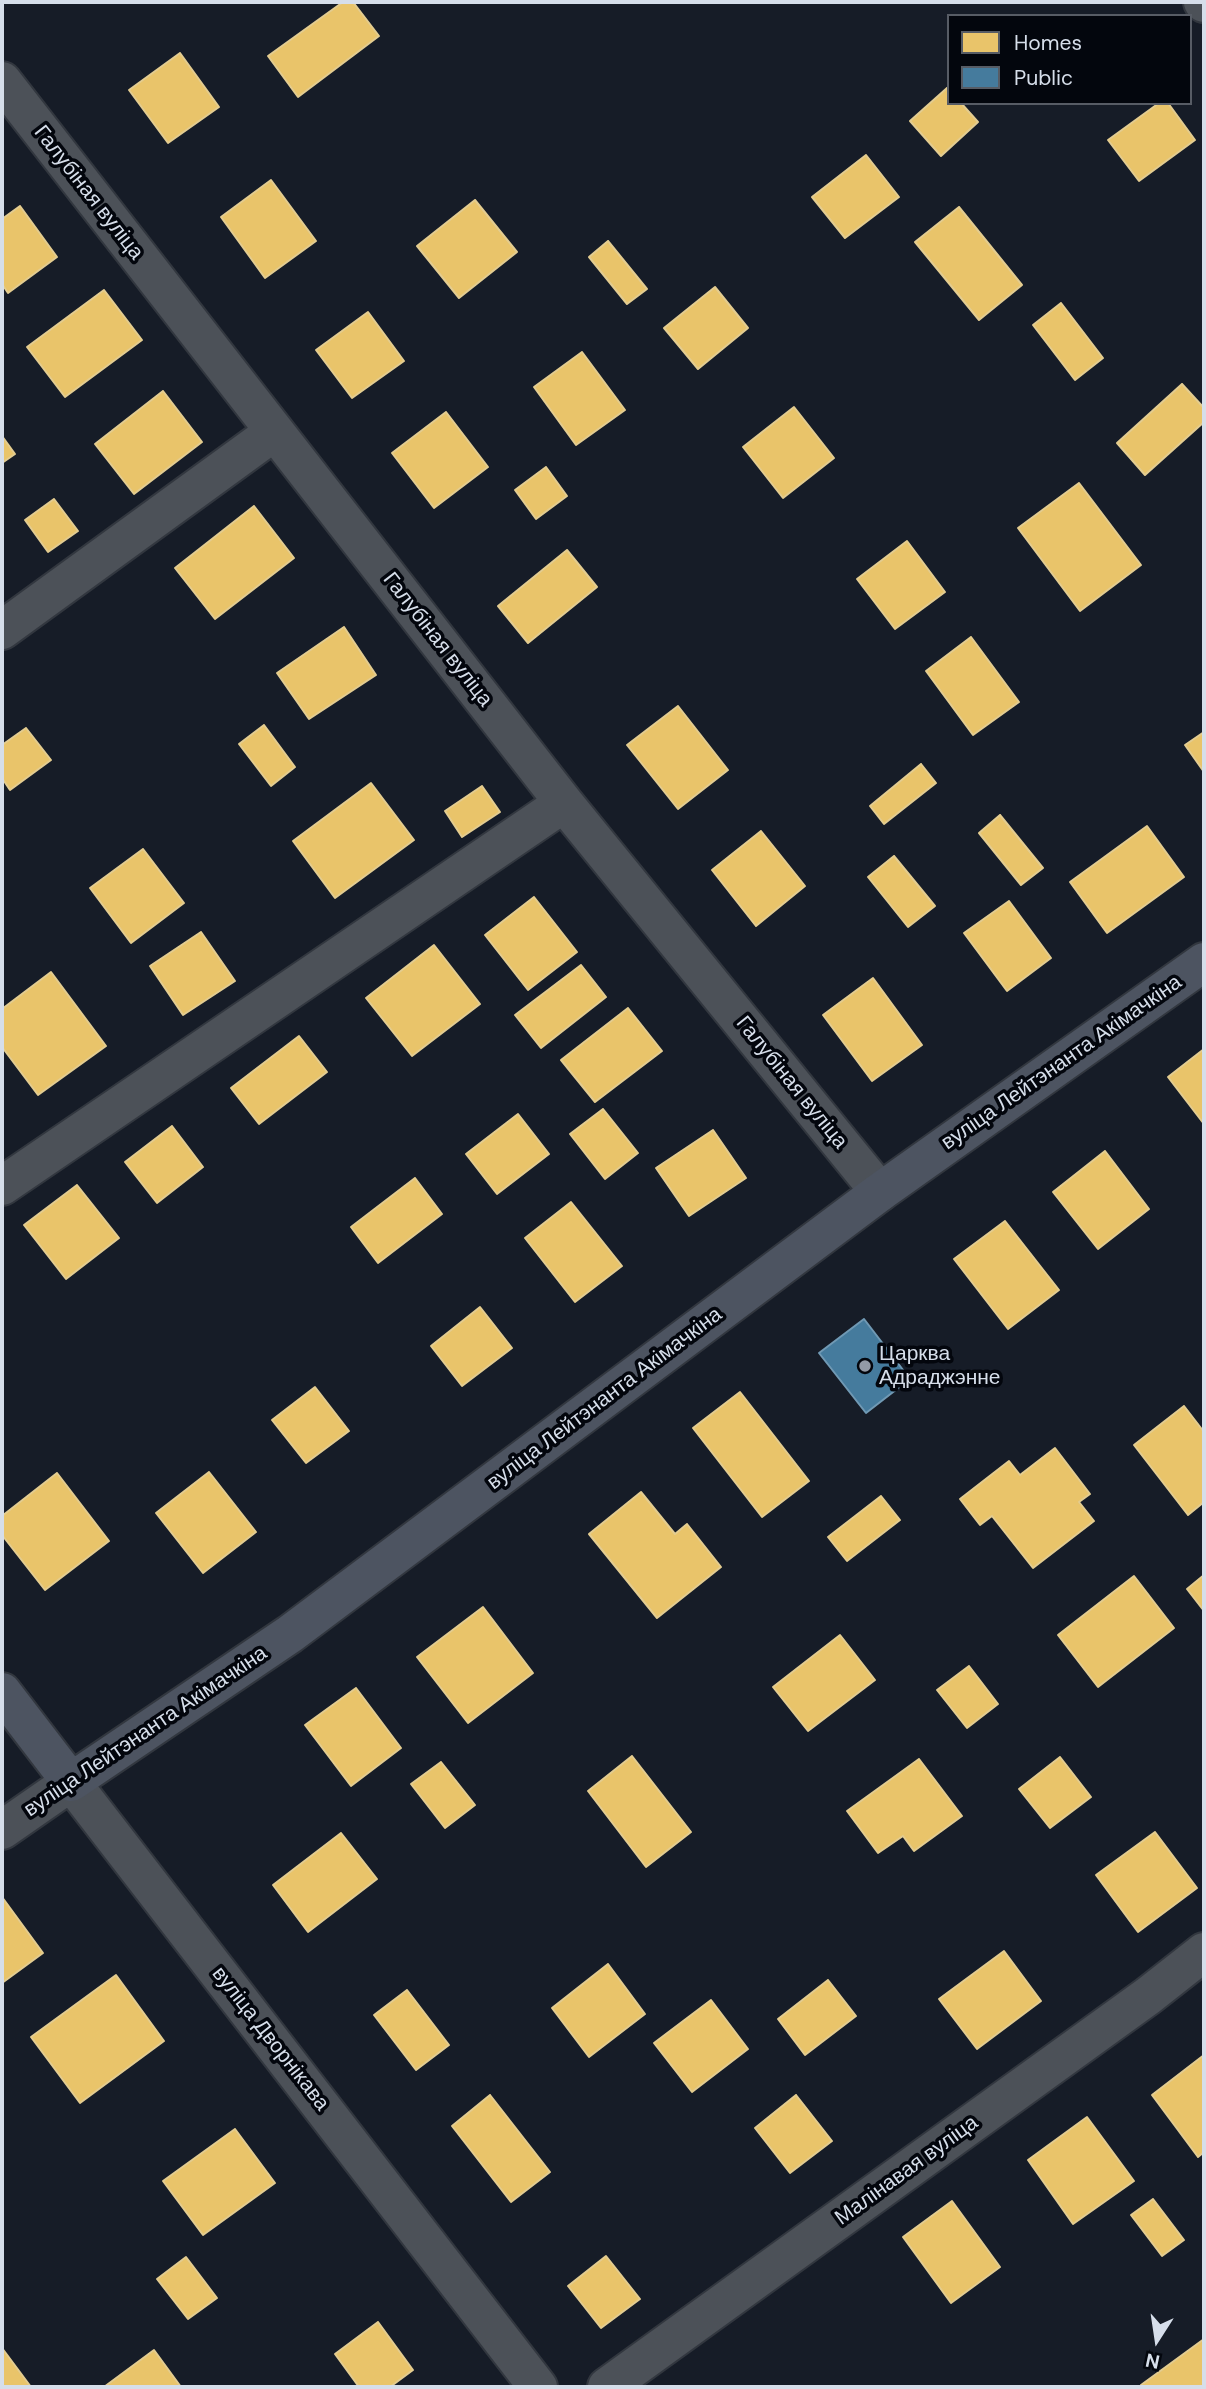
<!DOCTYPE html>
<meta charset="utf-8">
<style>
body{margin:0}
#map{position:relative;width:1206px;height:2389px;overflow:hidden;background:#161c27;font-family:"DM Sans",sans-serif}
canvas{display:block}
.frame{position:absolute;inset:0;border:4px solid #d6deea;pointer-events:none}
.legend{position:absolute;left:947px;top:14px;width:245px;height:91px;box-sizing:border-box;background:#03060d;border:2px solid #575c65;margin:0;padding:9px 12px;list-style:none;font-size:21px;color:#d6deea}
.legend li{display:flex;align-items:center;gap:14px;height:35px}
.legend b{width:35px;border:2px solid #575c65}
.north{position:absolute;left:1122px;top:2305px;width:70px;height:70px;-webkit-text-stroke:5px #03060d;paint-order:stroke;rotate:192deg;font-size:19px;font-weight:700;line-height:28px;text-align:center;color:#d6deea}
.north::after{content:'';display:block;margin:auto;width:24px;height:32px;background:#d6deea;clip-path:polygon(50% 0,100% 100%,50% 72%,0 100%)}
</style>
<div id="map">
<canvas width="1206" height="2389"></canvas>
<div class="frame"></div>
<ul class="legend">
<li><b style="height:19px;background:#e9c46a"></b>Homes</li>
<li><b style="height:19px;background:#457b9d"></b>Public</li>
</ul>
<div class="north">N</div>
</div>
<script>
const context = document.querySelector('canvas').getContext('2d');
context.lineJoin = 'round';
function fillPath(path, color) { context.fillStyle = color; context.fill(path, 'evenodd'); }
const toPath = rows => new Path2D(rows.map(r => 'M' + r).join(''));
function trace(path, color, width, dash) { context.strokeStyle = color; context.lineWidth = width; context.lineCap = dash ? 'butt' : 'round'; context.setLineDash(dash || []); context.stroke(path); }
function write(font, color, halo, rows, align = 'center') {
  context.font = font + ' "DM Sans",sans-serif'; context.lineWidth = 7; context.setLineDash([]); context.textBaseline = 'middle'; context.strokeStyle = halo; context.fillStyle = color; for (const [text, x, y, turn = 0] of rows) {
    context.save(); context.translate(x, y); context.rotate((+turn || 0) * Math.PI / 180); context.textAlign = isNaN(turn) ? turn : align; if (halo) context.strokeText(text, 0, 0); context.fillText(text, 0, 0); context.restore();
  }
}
const homes = toPath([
 [343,2,353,2,379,36,298,97,268,56,343,2],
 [180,53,219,107,168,143,129,90,180,53],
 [947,88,949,90,949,103,961,103,978,122,941,156,910,121,947,88],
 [1159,103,1168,103,1195,140,1139,181,1108,140,1159,103],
 [866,155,899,197,845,238,812,197,866,155],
 [271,180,316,241,265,278,221,217,271,180],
 [475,200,517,252,459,298,417,246,475,200],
 [20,206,57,257,8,293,2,284,2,219,20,206],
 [959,207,1022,285,979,320,915,242,959,207],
 [608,241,647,289,627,304,589,257,608,241],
 [715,287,748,328,698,369,664,328,715,287],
 [104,290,142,340,65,397,27,347,104,290],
 [1061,303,1103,358,1075,380,1033,325,1061,303],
 [368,312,404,361,352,398,316,350,368,312],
 [582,352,625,410,576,445,534,387,582,352],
 [1182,384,1204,408,1204,422,1145,475,1117,443,1182,384],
 [163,391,202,442,134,494,95,444,163,391],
 [794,407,834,458,783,498,743,447,794,407],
 [446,412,488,467,434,508,392,453,446,412],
 [2,436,15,454,2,463,2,436],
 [546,467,567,496,536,519,515,490,546,467],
 [1079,483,1141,565,1080,611,1018,528,1079,483],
 [54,499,78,531,48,552,25,520,54,499],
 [254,506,294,558,215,619,175,568,254,506],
 [907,541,945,592,895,629,857,579,907,541],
 [567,550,597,587,528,643,498,606,567,550],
 [344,627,376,675,309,719,277,673,344,627],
 [971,637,1019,702,973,735,926,671,971,637],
 [678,706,728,770,678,809,627,745,678,706],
 [264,725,295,767,271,786,239,744,264,725],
 [26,728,51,760,10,790,2,778,2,745,26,728],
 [1204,732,1204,772,1185,745,1204,732],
 [921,764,936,783,884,824,870,806,921,764],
 [371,783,414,840,335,898,293,841,371,783],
 [482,786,500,812,462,837,445,811,482,786],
 [1000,815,1043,868,1021,885,979,833,1000,815],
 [1147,826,1184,877,1107,933,1070,882,1147,826],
 [761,831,805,886,756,926,712,870,761,831],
 [143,849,184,903,131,943,90,888,143,849],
 [894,856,935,906,908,927,868,877,894,856],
 [534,897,577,952,528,990,485,935,534,897],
 [1009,901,1051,958,1007,991,964,933,1009,901],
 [201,932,235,981,183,1015,150,966,201,932],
 [434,945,480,1004,412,1056,366,998,434,945],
 [581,965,606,997,541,1048,515,1015,581,965],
 [51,972,106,1046,38,1095,2,1047,2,1009,51,972],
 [873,978,922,1045,872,1081,823,1015,873,978],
 [628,1008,662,1051,595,1102,561,1060,628,1008],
 [299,1036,327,1072,259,1124,231,1088,299,1036],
 [1204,1049,1204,1124,1168,1077,1204,1049],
 [603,1109,638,1153,605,1179,570,1134,603,1109],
 [518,1114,549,1154,497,1194,466,1154,518,1114],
 [172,1126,203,1167,157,1203,125,1162,172,1126],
 [713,1130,746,1178,689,1216,656,1168,713,1130],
 [1105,1151,1149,1209,1098,1249,1053,1192,1105,1151],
 [415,1178,442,1214,378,1263,351,1227,415,1178],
 [77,1185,119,1238,66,1279,24,1225,77,1185],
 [571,1202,622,1266,575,1302,525,1238,571,1202],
 [1005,1221,1059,1290,1008,1329,954,1259,1005,1221],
 [480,1307,512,1348,462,1386,431,1346,480,1307],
 [315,1387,349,1431,306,1463,272,1420,315,1387],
 [740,1392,809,1481,762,1517,693,1428,740,1392],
 [1184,1406,1204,1432,1204,1502,1188,1515,1134,1445,1184,1406],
 [1055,1448,1090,1494,1079,1502,1094,1521,1033,1568,992,1516,980,1525,960,1499,1009,1461,1020,1475,1055,1448],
 [209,1472,256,1532,203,1573,156,1513,209,1472],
 [57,1473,109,1541,45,1590,2,1535,2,1516,57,1473],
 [641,1492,675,1534,687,1524,721,1567,657,1618,589,1534,641,1492],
 [881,1496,900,1520,847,1561,828,1537,881,1496],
 [1204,1575,1204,1611,1187,1589,1204,1575],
 [1134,1576,1174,1628,1098,1687,1058,1635,1134,1576],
 [483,1607,533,1673,468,1723,417,1657,483,1607],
 [840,1635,875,1680,808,1731,773,1687,840,1635],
 [969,1666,998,1704,967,1728,937,1690,969,1666],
 [356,1688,401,1748,351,1786,305,1725,356,1688],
 [632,1756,691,1832,646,1867,588,1791,632,1756],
 [1060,1757,1091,1797,1050,1828,1019,1789,1060,1757],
 [919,1759,962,1816,914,1851,903,1836,878,1853,847,1811,919,1759],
 [441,1762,475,1805,445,1828,411,1784,441,1762],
 [1155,1832,1197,1888,1138,1932,1096,1875,1155,1832],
 [341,1833,377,1879,308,1932,273,1885,341,1833],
 [2,1897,43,1953,2,1983,2,1897],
 [1004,1951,1041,2001,977,2049,939,1999,1004,1951],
 [608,1964,645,2014,589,2057,552,2008,608,1964],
 [116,1975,164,2041,80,2103,31,2037,116,1975],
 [828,1980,856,2016,805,2055,778,2019,828,1980],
 [407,1990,449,2045,416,2070,374,2015,407,1990],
 [711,2000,748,2049,692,2092,654,2043,711,2000],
 [1204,2055,1204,2152,1198,2157,1152,2095,1204,2055],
 [490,2095,550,2172,511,2202,452,2126,490,2095],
 [796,2095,832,2141,790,2173,755,2128,796,2095],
 [1087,2117,1134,2181,1073,2224,1028,2160,1087,2117],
 [235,2129,275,2183,203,2235,163,2181,235,2129],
 [1153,2199,1184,2240,1162,2256,1131,2215,1153,2199],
 [952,2201,1000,2267,951,2303,903,2237,952,2201],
 [606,2256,640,2299,601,2328,568,2286,606,2256],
 [186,2257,217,2298,188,2319,157,2279,186,2257],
 [378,2322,413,2370,390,2387,359,2387,335,2354,378,2322],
 [1204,2339,1204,2387,1143,2387,1141,2385,1204,2339],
 [2,2348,31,2387,2,2387,2,2348],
 [154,2350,181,2387,104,2387,154,2350]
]);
const public = toPath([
 [864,1319,910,1379,866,1413,819,1353,864,1319]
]);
const minor = toPath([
 [1203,2,1204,3],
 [2,81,564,803,880,1192],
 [2,630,274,432],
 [2,1186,564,803],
 [2,1830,71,1782,538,2387],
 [607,2387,1148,1996,1204,1952]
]);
const major = toPath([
 [2,1692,71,1782,290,1634,880,1192,1204,962]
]);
const markers = [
 [865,1366,7,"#939aa6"]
];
const streetNames = [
 ["Галубіная вуліца",88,193,52],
 ["Галубіная вуліца",437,640,52],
 ["вуліца Лейтэнанта Акімачкіна",1062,1063,-35],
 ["Галубіная вуліца",791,1083,51],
 ["вуліца Лейтэнанта Акімачкіна",605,1399,-37],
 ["вуліца Лейтэнанта Акімачкіна",146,1732,-34],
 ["вуліца Дворнікава",270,2039,52],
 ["Малінавая вуліца",907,2171,-36]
];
const poiNames = [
 ["Царква",879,1354],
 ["Адраджэнне",879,1378]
];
fillPath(homes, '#e9c46a');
trace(homes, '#e3cc90', 2);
fillPath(public, '#457b9d');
trace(public, '#7099b4', 2);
trace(minor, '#32373f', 42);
trace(major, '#32373f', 42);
trace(minor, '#4c5158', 38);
trace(major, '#4d5461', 38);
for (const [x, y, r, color] of markers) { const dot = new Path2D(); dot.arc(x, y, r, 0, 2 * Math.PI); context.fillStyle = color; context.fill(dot); trace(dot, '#03060d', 2.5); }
write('21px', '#d6deea', '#03060d', streetNames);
write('21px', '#d6deea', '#03060d', poiNames, 'left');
</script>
